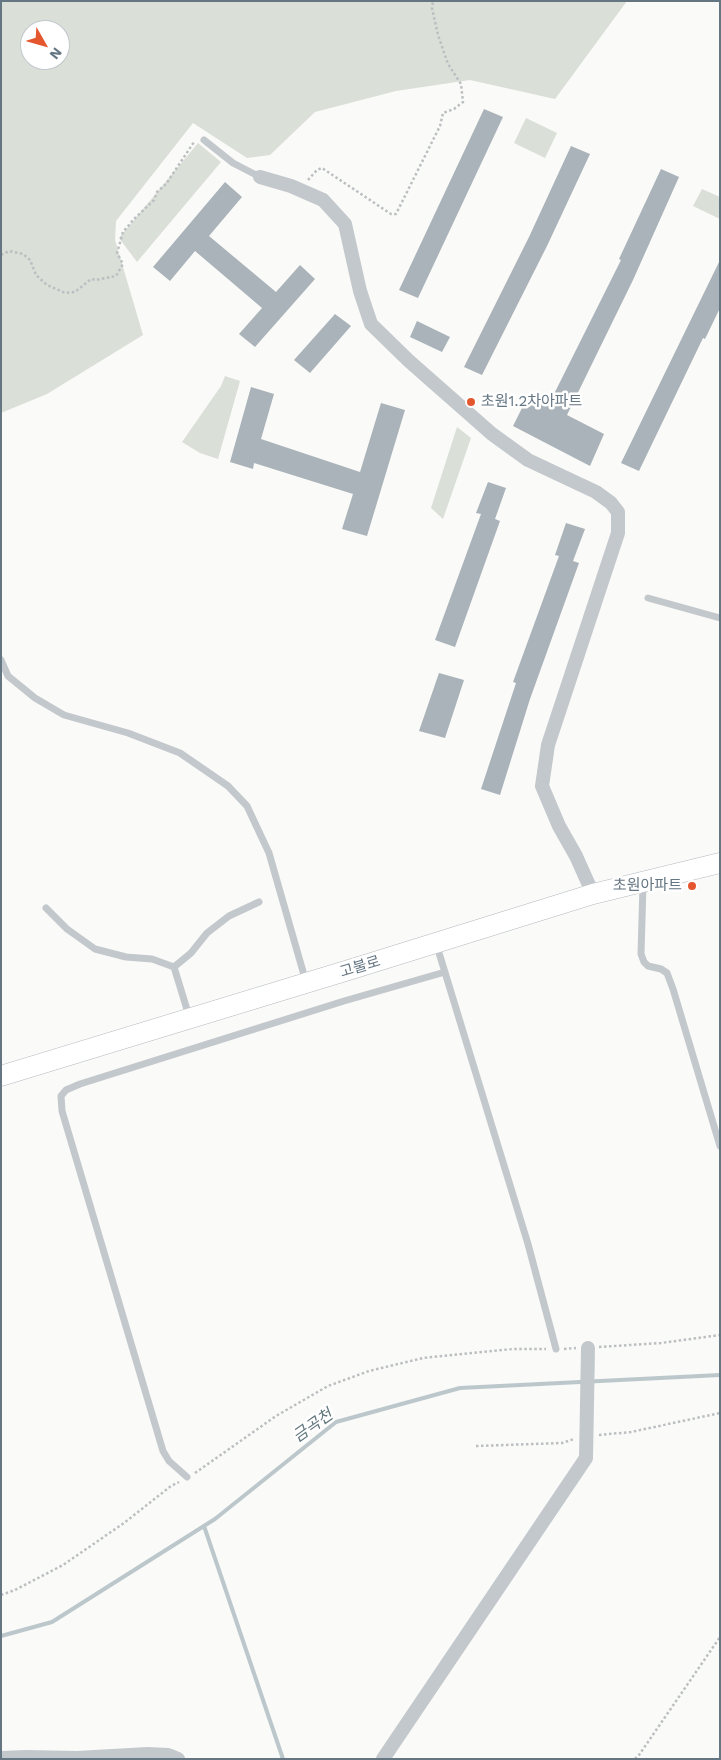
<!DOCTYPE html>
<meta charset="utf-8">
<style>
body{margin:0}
#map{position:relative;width:721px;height:1760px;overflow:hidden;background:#fafaf8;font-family:"Work Sans",sans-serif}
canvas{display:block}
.frame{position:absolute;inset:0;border:2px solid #657683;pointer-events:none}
.north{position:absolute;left:20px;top:20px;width:50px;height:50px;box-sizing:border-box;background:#fff;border:1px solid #c1c8cd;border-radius:50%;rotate:128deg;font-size:14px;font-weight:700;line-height:20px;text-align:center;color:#657683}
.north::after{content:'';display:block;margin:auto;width:18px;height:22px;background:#e4572e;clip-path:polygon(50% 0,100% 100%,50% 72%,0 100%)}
</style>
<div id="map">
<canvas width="721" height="1760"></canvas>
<div class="frame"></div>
<div class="north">N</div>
</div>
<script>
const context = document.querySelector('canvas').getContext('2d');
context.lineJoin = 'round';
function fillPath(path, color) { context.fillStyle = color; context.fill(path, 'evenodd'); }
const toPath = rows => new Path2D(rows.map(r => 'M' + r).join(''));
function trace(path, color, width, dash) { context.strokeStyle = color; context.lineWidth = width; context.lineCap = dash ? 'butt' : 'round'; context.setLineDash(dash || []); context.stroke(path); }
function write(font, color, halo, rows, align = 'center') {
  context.font = font + ' "Work Sans","Noto Sans KR",sans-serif'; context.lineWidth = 5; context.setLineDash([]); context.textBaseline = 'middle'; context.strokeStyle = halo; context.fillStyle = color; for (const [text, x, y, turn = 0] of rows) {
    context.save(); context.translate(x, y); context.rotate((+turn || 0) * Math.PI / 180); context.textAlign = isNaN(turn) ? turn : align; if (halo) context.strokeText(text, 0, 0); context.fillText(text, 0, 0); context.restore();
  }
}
const green = toPath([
 [1,1,627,1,555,99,470,80,396,91,315,112,270,155,247,158,193,123,116,221,115,240,143,335,47,394,1,413],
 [30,30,60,30,60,60,30,60],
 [526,118,557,133,545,158,514,143],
 [198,143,221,162,137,262,119,238],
 [702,189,720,197,720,219,693,206],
 [225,376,240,381,218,459,200,453,182,442,221,386],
 [457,427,471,438,443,519,431,508]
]);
const stream = toPath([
 [204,1526,283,1759],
 [1,1636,52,1622,215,1519,336,1422,460,1388,720,1375]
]);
const building = toPath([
 [484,109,503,117,418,298,399,290],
 [571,146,590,154,547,246,482,375,464,367,529,237],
 [661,169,679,177,633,280,567,415,604,434,590,466,513,426,528,396,548,406,621,260,619,259],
 [225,182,242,197,209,236,276,292,300,265,315,279,255,347,239,334,262,308,195,251,170,281,153,267],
 [720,260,720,308,705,339,703,338,639,471,621,463],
 [335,314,351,326,310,373,294,360],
 [417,321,450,337,442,352,410,337],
 [251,387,274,394,261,439,360,472,381,403,405,410,367,536,342,529,353,494,254,463,253,469,230,462],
 [488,482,506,488,495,519,500,521,455,647,435,640,481,514,476,513],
 [566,523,585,529,573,561,579,563,530,699,500,795,481,789,516,683,513,682,559,556,555,555],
 [439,673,464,680,445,738,419,731]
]);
const path = toPath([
 [308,180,317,170,322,168,391,214,396,214,440,126,443,113,454,109,463,102,461,84,448,64,438,35,432,8,433,1],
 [1,255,9,251,23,254,30,260,36,275,47,285,65,293,75,292,91,279,96,280,116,276,123,264,117,253,123,232,134,219,154,200,157,192,166,184,194,142],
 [599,1347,661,1343,720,1335],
 [564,1349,576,1348],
 [599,1435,631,1432,720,1413],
 [476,1446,562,1443,574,1439],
 [195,1473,276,1416,328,1386,369,1371,423,1358,513,1349,546,1349],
 [1,1595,15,1590,63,1565,124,1523,171,1486,179,1482],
 [635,1759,639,1755,720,1637]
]);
const lane = toPath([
 [204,140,233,163,260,177],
 [648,598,720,618],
 [1,660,8,676,35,698,64,715,128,733,180,753,228,786,247,806,269,853,306,982],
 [643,885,641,954,644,962,648,966,661,969,667,973,673,989,720,1146],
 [46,908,67,929,95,949,126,957,152,959,174,967,191,953,207,933,229,916,259,902],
 [436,943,528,1244,556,1349],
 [174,967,189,1016],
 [187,1477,169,1461,163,1451,62,1111,61,1096,66,1090,80,1084,344,1001,445,972]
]);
const street = toPath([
 [260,177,291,186,323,200,345,224,360,291,371,324,409,361,492,434,528,460,596,492,611,503,618,512,618,533,548,745,542,786,559,826,576,856,593,894],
 [1,1758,26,1757,77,1758,148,1754,168,1755,178,1759],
 [383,1759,586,1458,588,1348]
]);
const secondary = toPath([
 [1,1076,352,969,593,894,720,863]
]);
const markers = [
 [471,402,5,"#e4572e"],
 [692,886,5,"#e4572e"]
];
const poiNames = [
 ["초원1.2차아파트",481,402],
 ["초원아파트",682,886,"right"]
];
const streetNames = [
 ["고불로",360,967,-17]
];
const waterNames = [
 ["금곡천",313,1426,-35]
];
fillPath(green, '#dadfd7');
trace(stream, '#bbc7cb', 4);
fillPath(building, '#aab3b9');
trace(secondary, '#b3babf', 21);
trace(path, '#bbbfc2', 2.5, [2.5, 2.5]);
trace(lane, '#c3c8cc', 7);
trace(street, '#c3c8cc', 14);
trace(secondary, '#fff', 20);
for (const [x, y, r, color] of markers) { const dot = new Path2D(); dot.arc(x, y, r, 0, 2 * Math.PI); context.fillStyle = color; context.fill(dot); trace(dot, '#fff', 2); }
write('15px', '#657683', '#fff', poiNames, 'left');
write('15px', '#657683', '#fff', streetNames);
write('italic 16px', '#60757c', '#fff', waterNames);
</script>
